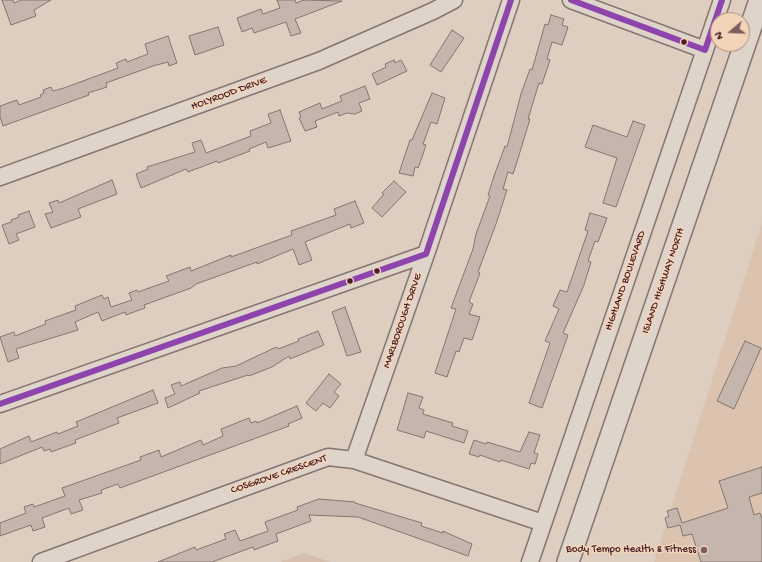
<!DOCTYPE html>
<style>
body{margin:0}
#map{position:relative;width:762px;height:562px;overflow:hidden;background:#decebf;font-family:"Gochi Hand",sans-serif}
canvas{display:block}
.north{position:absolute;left:710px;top:12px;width:40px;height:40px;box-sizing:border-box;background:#f2d5b8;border:1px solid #af8c80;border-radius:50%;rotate:251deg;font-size:11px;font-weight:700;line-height:16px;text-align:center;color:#4a1f2b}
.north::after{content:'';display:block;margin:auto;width:14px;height:18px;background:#7e5c5f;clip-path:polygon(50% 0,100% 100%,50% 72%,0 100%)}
</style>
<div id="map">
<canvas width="762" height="562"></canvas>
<div class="north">N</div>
</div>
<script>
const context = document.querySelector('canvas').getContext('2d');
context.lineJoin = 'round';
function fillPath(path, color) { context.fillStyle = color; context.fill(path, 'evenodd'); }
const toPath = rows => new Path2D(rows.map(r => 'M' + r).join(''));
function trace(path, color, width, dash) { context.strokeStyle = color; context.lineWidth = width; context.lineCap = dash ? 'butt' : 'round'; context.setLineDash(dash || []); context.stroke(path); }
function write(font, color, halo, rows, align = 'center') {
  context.font = font + ' "Gochi Hand",sans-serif'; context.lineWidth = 3; context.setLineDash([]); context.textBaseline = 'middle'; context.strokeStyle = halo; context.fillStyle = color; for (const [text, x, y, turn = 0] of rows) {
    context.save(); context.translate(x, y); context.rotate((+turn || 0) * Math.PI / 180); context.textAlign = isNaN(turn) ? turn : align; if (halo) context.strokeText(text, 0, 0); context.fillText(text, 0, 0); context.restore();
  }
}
const built = toPath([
 [762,223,762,562,654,562]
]);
const green = toPath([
 [304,553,330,562,280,562]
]);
const building = toPath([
 [2,0,13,0,14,3,21,0,51,0,34,10,36,16,11,25,2,0],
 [277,0,295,0,296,3,304,0,342,1,295,19,301,33,291,36,286,22,254,33,252,28,242,32,237,18,261,9,263,14,280,8,277,0],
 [551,15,564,19,562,25,568,27,562,45,552,42,547,59,550,60,542,84,539,83,528,119,530,119,516,165,513,174,508,172,503,189,507,190,496,224,478,272,480,273,469,302,473,304,469,314,480,317,472,340,464,338,459,352,456,351,447,377,435,373,456,309,451,308,473,249,476,234,490,196,488,195,494,176,505,146,507,147,521,94,530,69,532,70,545,24,548,25,551,15],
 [218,27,224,45,195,55,189,36,218,27],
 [452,30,464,38,441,72,430,65,452,30],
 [168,36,177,63,169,66,168,62,153,66,106,83,107,87,88,93,89,95,3,126,0,117,0,106,17,100,19,105,41,97,40,95,44,93,43,90,51,87,53,91,64,88,118,68,116,63,126,59,127,62,148,54,145,44,168,36],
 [394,60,395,63,401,60,407,71,377,85,372,74,386,67,385,64,394,60],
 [365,86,370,99,359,103,362,111,355,114,347,113,339,116,338,112,315,121,317,127,305,131,299,118,301,117,299,112,320,103,322,109,342,101,340,96,365,86],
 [432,93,445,98,437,124,431,122,423,144,426,145,421,160,418,168,415,167,413,176,399,173,410,140,412,140,432,93],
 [280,110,291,141,268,148,266,142,249,149,250,151,218,163,217,161,188,172,186,169,141,188,136,174,148,169,147,167,195,152,192,143,201,140,206,153,251,136,250,131,271,123,268,114,280,110],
 [633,121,645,125,616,207,603,203,617,158,585,147,593,125,627,137,633,121],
 [112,180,117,194,78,209,81,217,51,228,45,214,53,212,49,203,58,200,59,203,112,180],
 [394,181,406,192,382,217,372,208,384,194,382,193,394,181],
 [355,201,364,223,351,228,350,224,305,242,312,260,299,265,293,249,257,264,257,262,196,284,191,288,144,305,145,308,126,315,125,312,102,321,98,312,75,322,78,330,16,349,19,358,8,362,0,337,14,332,15,336,46,324,45,321,76,310,75,306,102,295,104,299,108,297,111,307,132,300,129,293,137,290,138,292,169,281,166,276,190,267,191,271,231,255,231,257,292,235,291,231,336,215,334,209,355,201],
 [29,211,35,227,16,234,19,240,9,244,2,225,12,222,11,220,19,217,18,215,29,211],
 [590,213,607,218,598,242,595,241,588,261,591,262,584,285,563,333,568,335,542,408,529,403,550,343,545,341,559,309,553,306,560,290,567,292,588,231,585,230,590,213],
 [345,307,361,352,347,356,332,312,345,307],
 [318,331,324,345,290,359,289,356,272,367,249,376,248,375,199,391,200,393,168,408,165,398,175,394,171,385,180,382,181,386,222,368,236,366,272,349,277,347,278,349,299,341,298,339,318,331],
 [745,341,761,348,734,409,717,401,745,341],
 [329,374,341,384,334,392,339,396,330,408,323,403,316,411,306,403,329,374],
 [153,390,158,403,117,418,119,423,75,440,76,443,51,452,50,449,44,451,42,447,0,464,0,449,29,436,31,442,57,432,58,434,78,426,76,422,153,390],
 [408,393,423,397,419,408,424,410,423,414,453,423,452,426,468,431,464,443,426,431,424,438,397,430,408,393],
 [297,406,302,418,288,424,289,426,120,488,118,484,101,490,102,493,79,500,83,510,71,514,69,508,42,518,45,527,33,531,31,525,0,536,0,523,26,513,24,507,33,504,34,507,65,496,62,488,141,460,140,457,159,450,161,457,201,440,203,445,223,436,221,429,249,418,251,423,256,421,257,423,297,406],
 [529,432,540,435,534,453,538,454,535,464,531,463,529,469,501,460,500,462,480,455,479,457,469,454,474,440,486,444,487,442,520,452,529,432],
 [762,467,762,493,749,497,754,515,760,513,762,519,762,562,701,562,692,534,683,536,680,525,668,528,665,518,669,516,667,511,677,508,682,523,728,508,719,481,762,467],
 [319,499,355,502,355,503,422,523,421,526,443,533,443,531,472,544,468,556,358,517,309,515,311,521,276,534,278,541,254,550,253,547,212,562,158,562,195,547,196,550,226,539,224,534,235,530,240,541,268,531,265,522,298,510,297,507,319,499]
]);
const minor = toPath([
 [571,0,705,50],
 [0,177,319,61,433,11,454,0],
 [0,404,426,254],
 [354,460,426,254,511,0],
 [41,562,328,457,354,460,543,523],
 [530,562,722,0]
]);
const major = toPath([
 [568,562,760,0]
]);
const bus1 = toPath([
 [571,0,705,50,722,0],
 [426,254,511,0],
 [0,404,426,254]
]);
const markers = [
 [684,42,3.5,"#4a1f2b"],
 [377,271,3.5,"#4a1f2b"],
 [350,281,3.5,"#4a1f2b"],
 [704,550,4,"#7e5c5f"]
];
const streetNames = [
 ["HOLYROOD DRIVE",229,94,-20],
 ["HIGHLAND BOULEVARD",626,281,-71],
 ["ISLAND HIGHWAY NORTH",664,281,-71],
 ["MARLBOROUGH DRIVE",403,321,-71],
 ["COSGROVE CRESCENT",279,475,-19]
];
const poiNames = [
 ["Body Tempo Health & Fitness",696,550]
];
fillPath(built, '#dbc3af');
fillPath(green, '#d7beac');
fillPath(building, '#c4b6ac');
trace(building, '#857571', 1);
trace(minor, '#857571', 19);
trace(major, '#857571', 24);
trace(minor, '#dfd4c9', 16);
trace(major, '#dfd4c9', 21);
trace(bus1, '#8e44ad', 6);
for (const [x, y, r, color] of markers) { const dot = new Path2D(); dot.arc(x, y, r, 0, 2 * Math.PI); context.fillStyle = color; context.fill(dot); trace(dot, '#f2d5b8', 1.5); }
write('11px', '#4a1f2b', '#f2d5b8', streetNames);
write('11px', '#4a1f2b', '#f2d5b8', poiNames, 'right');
</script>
